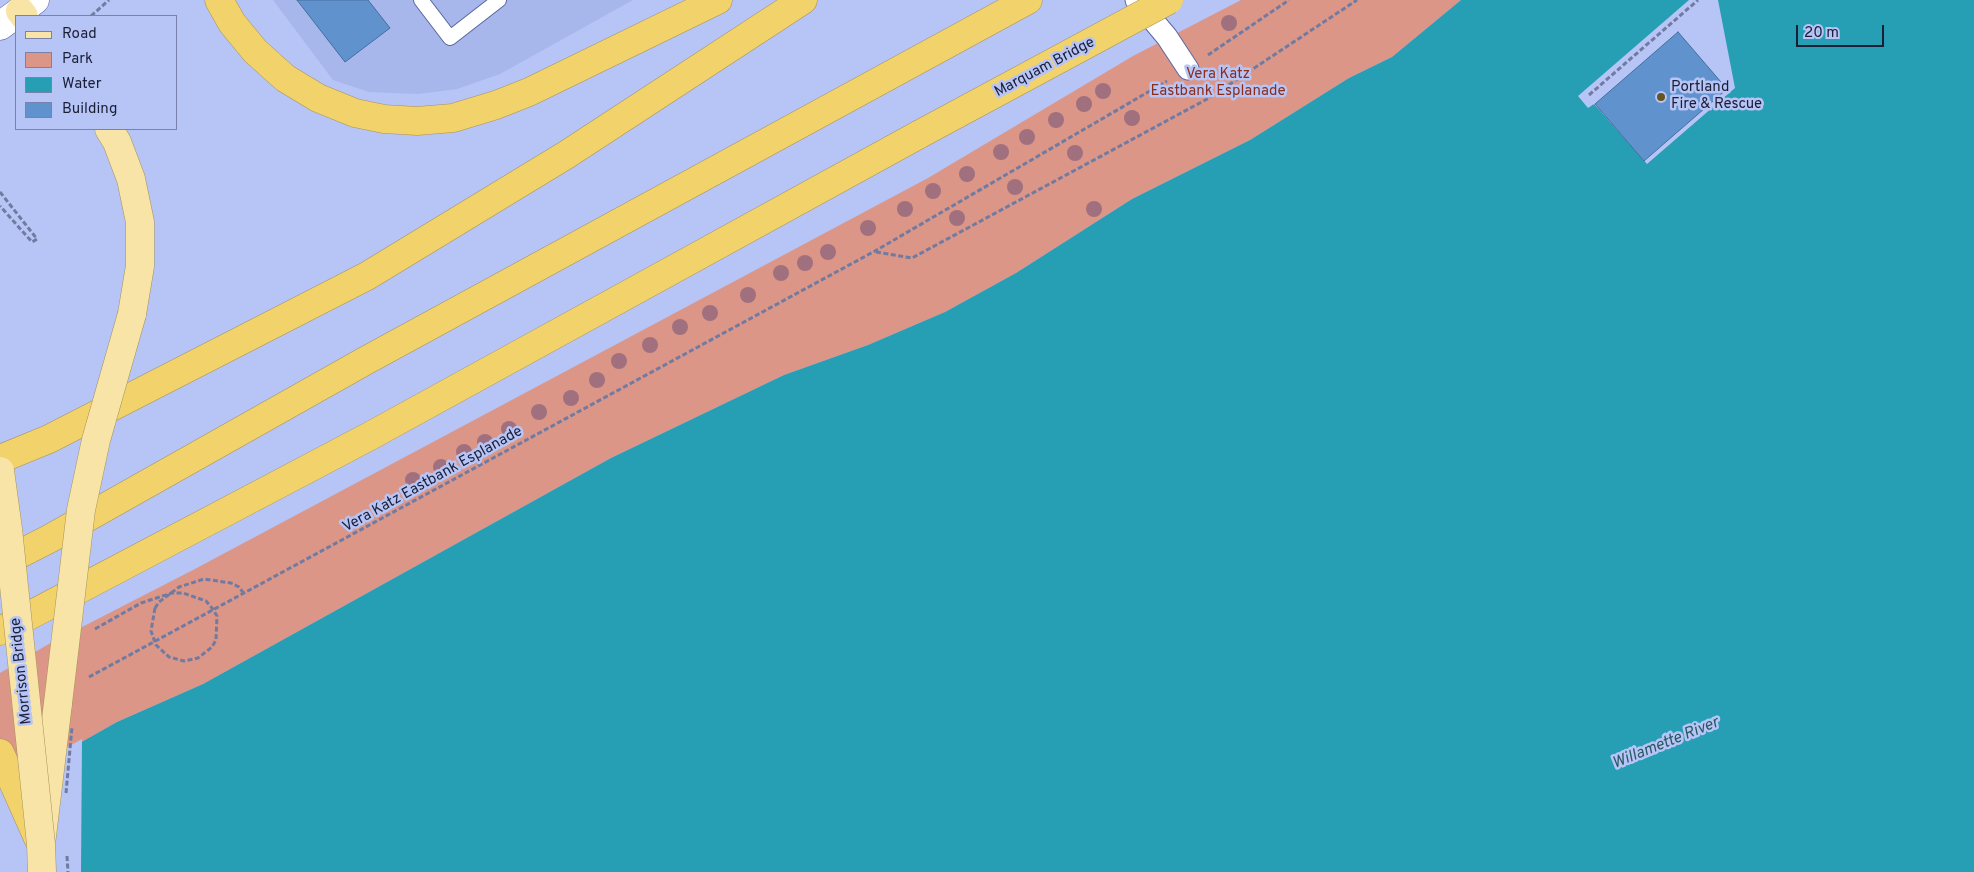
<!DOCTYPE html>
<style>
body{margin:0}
#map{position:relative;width:1974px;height:872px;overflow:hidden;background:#b7c4f6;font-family:Overpass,sans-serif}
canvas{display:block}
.legend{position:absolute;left:15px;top:15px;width:162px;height:115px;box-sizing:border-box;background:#b7c4f6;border:1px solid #7882aa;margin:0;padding:6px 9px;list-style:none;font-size:15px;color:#1a1f37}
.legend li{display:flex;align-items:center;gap:10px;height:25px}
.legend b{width:25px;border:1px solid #7882aa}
.scale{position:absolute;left:1796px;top:25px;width:88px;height:22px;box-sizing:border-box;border:2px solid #1a1f37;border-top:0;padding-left:6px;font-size:15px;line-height:18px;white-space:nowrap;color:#1a1f37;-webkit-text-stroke:4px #b7c4f6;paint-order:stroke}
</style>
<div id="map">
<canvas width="1974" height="872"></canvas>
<ul class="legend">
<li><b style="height:6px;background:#f7e4a6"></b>Road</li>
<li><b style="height:14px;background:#db9688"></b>Park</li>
<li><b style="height:14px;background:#269eb3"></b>Water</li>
<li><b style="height:14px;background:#6093ce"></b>Building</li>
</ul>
<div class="scale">20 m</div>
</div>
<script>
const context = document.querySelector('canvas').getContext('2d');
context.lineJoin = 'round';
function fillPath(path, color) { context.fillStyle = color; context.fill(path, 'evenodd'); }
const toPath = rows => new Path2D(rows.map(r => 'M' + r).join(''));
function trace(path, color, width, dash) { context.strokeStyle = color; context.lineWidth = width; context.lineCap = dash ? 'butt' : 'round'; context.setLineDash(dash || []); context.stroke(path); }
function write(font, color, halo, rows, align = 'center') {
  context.font = font + ' Overpass,sans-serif'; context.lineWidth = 5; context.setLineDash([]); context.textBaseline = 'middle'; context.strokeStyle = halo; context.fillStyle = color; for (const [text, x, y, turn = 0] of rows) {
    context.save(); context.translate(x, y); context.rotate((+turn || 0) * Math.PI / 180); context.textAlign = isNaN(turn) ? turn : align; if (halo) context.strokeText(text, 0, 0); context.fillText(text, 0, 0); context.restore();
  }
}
const built = toPath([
 [273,0,633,0,500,74,457,89,418,94,369,92,333,80]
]);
const green = toPath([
 [1241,0,1461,0,1392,57,1349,78,1250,140,1132,199,1016,273,945,312,868,345,784,375,611,458,203,684,117,722,0,788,0,673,47,645,193,570,928,178,1133,56]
]);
const water = toPath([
 [1461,0,1974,0,1974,872,0,872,0,788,117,722,203,684,611,458,784,375,868,345,945,312,1016,273,1132,199,1250,140,1349,78,1392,57]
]);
const pier = toPath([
 [1689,0,1718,0,1735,88,1647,164,1594,104,1588,108,1578,96],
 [82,739,81,872,0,872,0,785]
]);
const building = toPath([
 [297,0,368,0,390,28,345,62,297,0],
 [1678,32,1727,89,1644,161,1595,104,1678,32]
]);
const path = toPath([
 [91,16,109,0],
 [1208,55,1289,0],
 [1589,95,1698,0],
 [0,192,37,239,32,242,0,206],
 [876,252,912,258,1209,98,1357,0],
 [155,608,159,602,179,587,204,579,231,583,239,587,245,595],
 [89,677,875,251,1167,81]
]);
const service = toPath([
 [421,0,450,38,499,0]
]);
const pedestrian = toPath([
 [1136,0,1167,37,1188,69]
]);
const tertiary = toPath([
 [0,26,35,0]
]);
const primary = toPath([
 [20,11,24,16],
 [109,129,117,142,131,179,140,222,140,266,132,314],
 [42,872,41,844,58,703]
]);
const motorway = toPath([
 [219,0,232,23,255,51,285,78,318,98,355,113,384,119,417,121,453,118,496,105,529,92,718,0],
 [0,459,49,439,367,276,566,155,803,0],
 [0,564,49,539,365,361,1028,0],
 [0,631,370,436,920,134],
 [0,753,38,838]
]);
const pathBridge = toPath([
 [95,629,141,603,172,593,183,593,206,601,212,608,217,616,216,640,212,647,198,658,184,661,169,657,156,645,151,631,155,608],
 [66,793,72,727],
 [67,856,68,872]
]);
const primaryBridge = toPath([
 [0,471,8,529,41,844],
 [58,703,81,510,96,440,132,314]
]);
const motorwayBridge = toPath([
 [920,134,1169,0]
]);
const trees = [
 [1229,23],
 [1103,91],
 [1084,104],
 [1132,118],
 [1056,120],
 [1027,137],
 [1001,152],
 [1075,153],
 [967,174],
 [1015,187],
 [933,191],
 [905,209],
 [1094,209],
 [957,218],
 [868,228],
 [828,252],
 [805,263],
 [781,273],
 [748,295],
 [710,313],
 [680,327],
 [650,345],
 [619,361],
 [597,380],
 [571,398],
 [539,412],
 [509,429],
 [485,442],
 [464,452],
 [441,467],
 [413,480]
];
const markers = [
 [1661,97,5,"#645522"]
];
const streetNames = [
 ["Marquam Bridge",1045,68,-28],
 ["Vera Katz Eastbank Esplanade",433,480,-29],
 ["Morrison Bridge",22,671,-96]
];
const parkNames = [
 ["Vera Katz",1218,75],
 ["Eastbank Esplanade",1218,92]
];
const poiNames = [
 ["Portland",1671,88],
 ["Fire & Rescue",1671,105]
];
const waterNames = [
 ["Willamette River",1666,744,-22]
];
fillPath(built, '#a7b6eb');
fillPath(green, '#db9688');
fillPath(water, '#269eb3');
fillPath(pier, '#b7c4f6');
fillPath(building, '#6093ce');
trace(building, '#446e9e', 1);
trace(service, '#5b68a1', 16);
trace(pedestrian, '#5b68a1', 23);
trace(tertiary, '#5b68a1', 29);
trace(primary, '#a69359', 29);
trace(motorway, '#a69359', 29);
trace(path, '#717ba1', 3, [5, 2.5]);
trace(service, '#fff', 14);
trace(pedestrian, '#fff', 21);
trace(tertiary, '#fff', 28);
trace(primary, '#f7e4a6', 28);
trace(motorway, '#f2d26b', 28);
trace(primaryBridge, '#a69359', 29, []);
trace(motorwayBridge, '#a69359', 29, []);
trace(pathBridge, '#717ba1', 3, [5, 2.5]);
trace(primaryBridge, '#f7e4a6', 28);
trace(motorwayBridge, '#f2d26b', 28);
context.fillStyle = '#a0707e';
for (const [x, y] of trees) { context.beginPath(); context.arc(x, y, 8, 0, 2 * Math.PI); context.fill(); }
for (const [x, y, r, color] of markers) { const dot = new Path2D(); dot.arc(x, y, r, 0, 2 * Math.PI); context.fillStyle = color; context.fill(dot); trace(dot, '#b7c4f6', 2); }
write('15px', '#1a1f37', '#b7c4f6', streetNames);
write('15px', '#8d2c1b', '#b7c4f6', parkNames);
write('15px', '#1a1f37', '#b7c4f6', poiNames, 'left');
write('italic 16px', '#285861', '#b7c4f6', waterNames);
</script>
